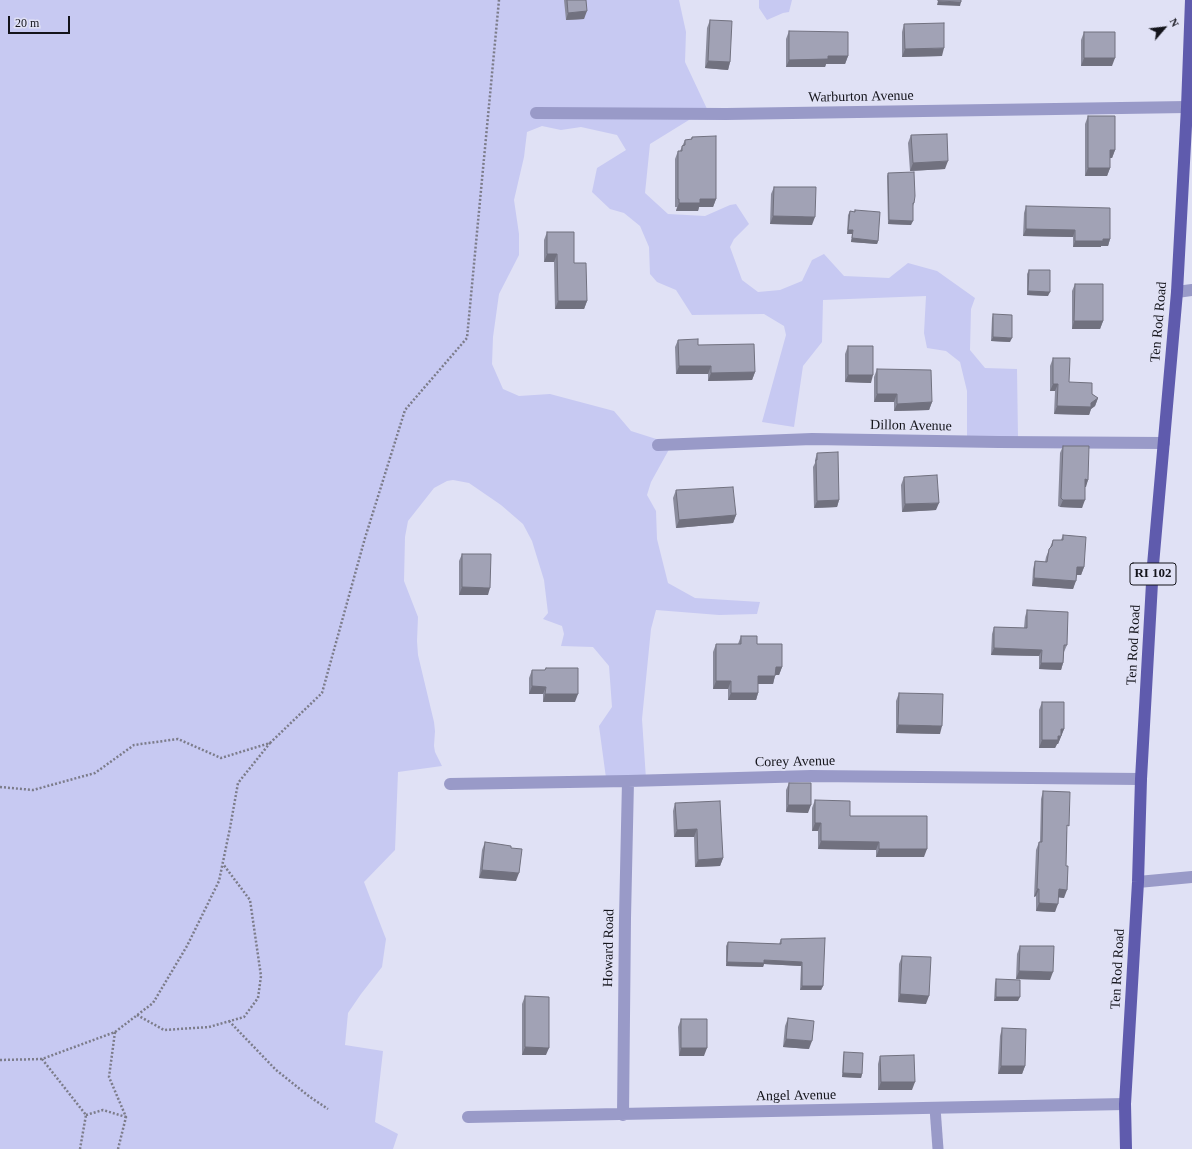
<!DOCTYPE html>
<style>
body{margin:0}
#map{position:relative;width:1192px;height:1149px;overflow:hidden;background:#e0e1f5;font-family:Georgia,serif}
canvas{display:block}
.north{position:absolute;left:1144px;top:8px;width:40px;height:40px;-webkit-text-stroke:3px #e0e1f5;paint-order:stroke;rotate:62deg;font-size:11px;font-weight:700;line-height:16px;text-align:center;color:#14141b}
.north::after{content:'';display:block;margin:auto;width:14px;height:18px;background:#14141b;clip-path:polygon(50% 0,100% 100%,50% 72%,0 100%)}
.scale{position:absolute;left:8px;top:16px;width:62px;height:18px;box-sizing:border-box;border:2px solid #14141b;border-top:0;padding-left:5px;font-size:12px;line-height:14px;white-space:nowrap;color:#14141b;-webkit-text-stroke:3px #e0e1f5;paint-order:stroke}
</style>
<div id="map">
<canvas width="1192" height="1149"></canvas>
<div class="north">N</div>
<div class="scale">20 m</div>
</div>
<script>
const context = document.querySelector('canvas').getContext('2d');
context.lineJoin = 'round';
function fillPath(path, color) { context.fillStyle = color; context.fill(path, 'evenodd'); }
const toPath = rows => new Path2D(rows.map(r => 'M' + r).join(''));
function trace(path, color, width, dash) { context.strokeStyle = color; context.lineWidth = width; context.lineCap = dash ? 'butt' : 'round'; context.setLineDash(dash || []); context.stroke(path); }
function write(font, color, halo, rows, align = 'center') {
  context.font = font + ' Georgia,serif'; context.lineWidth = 3.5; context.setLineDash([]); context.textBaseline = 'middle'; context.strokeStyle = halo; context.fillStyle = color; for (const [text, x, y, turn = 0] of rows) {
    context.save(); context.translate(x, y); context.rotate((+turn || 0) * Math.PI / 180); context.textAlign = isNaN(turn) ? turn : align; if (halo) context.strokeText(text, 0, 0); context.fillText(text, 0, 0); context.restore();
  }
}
const green = toPath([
 [0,0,679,0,686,32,685,62,708,111,697,115,650,144,645,193,668,214,705,216,730,205,736,204,749,224,734,239,730,247,742,280,758,292,780,290,802,281,812,260,824,254,844,276,889,278,908,263,937,271,975,298,971,309,970,350,985,368,1017,369,1018,438,967,440,967,391,960,362,946,351,927,348,924,333,926,296,823,300,822,342,803,366,794,427,762,422,786,335,784,326,764,314,692,315,676,290,657,282,650,274,649,247,640,226,624,213,610,209,592,192,597,168,626,150,617,135,581,127,561,130,542,126,527,132,524,157,514,200,519,234,519,255,499,294,493,337,492,364,503,389,519,396,550,394,614,411,631,431,672,444,651,482,647,495,656,511,657,539,668,583,695,598,760,602,757,614,719,615,656,610,651,629,642,719,646,779,606,778,599,726,612,707,609,666,593,647,561,646,564,634,562,626,543,619,548,613,544,580,532,541,523,524,501,505,469,483,453,480,447,481,434,488,408,521,405,537,404,581,418,617,417,641,418,655,434,722,435,731,434,746,435,752,442,766,398,772,395,850,364,882,386,939,382,967,361,994,348,1013,345,1045,383,1051,375,1122,398,1134,393,1149,0,1149],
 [759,0,792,0,789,12,783,13,767,20,759,8]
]);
const path = toPath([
 [0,787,33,790,95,773,134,745,178,739,221,758,270,743,322,693,365,538,405,410,467,338,499,0],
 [137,1015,164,1030,209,1027,244,1017,258,998,261,976,250,900,223,864],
 [229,1021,276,1070,310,1097,328,1109],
 [115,1032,109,1077,126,1117,118,1149],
 [42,1059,86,1115,80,1149],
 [0,1060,42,1059,115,1032,153,1003,187,946,219,881,230,828,238,783,270,743],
 [86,1115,103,1110,126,1117]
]);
const lane = toPath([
 [935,1108,938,1149]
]);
const street = toPath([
 [536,113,726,114,1187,107],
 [1177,292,1192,290],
 [658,445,812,439,999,442,1164,443],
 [450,784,628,781,811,776,1141,779],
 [1138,882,1192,877],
 [623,1115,625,918,628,781],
 [468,1117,1125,1104]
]);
const primary = toPath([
 [1126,1149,1125,1104,1138,882,1141,779,1153,565,1177,292,1187,107,1191,0]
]);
const wall = toPath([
 [564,0,586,0,584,19,566,20],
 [710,20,730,62,728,70,705,68,707,28],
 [904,24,942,56,902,57,902,32],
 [789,31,848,56,845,64,826,64,825,67,786,67,786,39],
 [1084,32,1112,66,1081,66,1081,40],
 [1088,116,1115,150,1112,158,1110,158,1110,168,1107,176,1085,176,1085,124],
 [911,135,945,169,910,171,908,143],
 [692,137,716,199,713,207,699,207,698,211,676,211,677,207,675,207,675,159,678,151,680,151,685,140,691,139],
 [888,173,914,203,913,206,911,225,888,224,887,176],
 [774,187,812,225,770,224,771,194],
 [1026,206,1110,239,1108,246,1101,246,1101,247,1073,247,1073,237,1023,236,1024,213],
 [855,210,878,241,877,244,851,242,852,234,847,234,848,215,850,211,854,212],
 [547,232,574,263,587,301,584,309,555,309,554,262,544,262,544,240],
 [1029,270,1048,296,1027,295,1027,274],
 [1075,284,1103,321,1100,329,1072,329,1072,291],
 [993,314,1010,342,991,341,992,318],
 [678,340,698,345,755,372,752,380,708,381,708,374,676,374,675,347],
 [848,346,871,383,845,382,845,354],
 [1053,358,1069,382,1092,394,1098,398,1095,406,1091,409,1089,415,1054,414,1055,391,1050,391,1050,366],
 [877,369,932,402,929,410,894,411,894,402,874,402,874,377],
 [1063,446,1088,480,1085,487,1082,508,1060,507,1058,506,1060,453],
 [817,453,839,500,837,507,814,508,813,467,815,463,815,460],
 [904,477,936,510,902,512,901,485],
 [676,490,736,515,733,523,676,528,673,498],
 [1063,535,1084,567,1081,575,1077,575,1073,589,1032,586,1033,569,1035,561,1045,562,1046,557,1053,540,1061,540],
 [462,554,488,595,459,595,459,561],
 [1027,610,1067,645,1064,652,1063,663,1061,670,1039,669,1039,656,991,655,992,634,994,627,1024,628,1025,617],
 [741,636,757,644,782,667,779,675,775,675,773,684,758,684,758,693,756,700,728,700,728,689,713,689,713,652,716,644,738,644],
 [546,668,575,702,543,702,543,694,529,694,529,678,532,670,545,670],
 [899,693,940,734,896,733,896,701],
 [1042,702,1064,729,1058,744,1057,744,1055,748,1039,748,1039,710],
 [789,783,808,813,786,812,786,790],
 [1043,791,1067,832,1064,898,1058,897,1055,912,1036,911,1036,896,1034,897,1036,850,1039,842,1040,842,1041,799],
 [815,800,850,816,924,857,876,857,876,850,818,849,818,831,812,831,812,808],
 [675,803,723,858,720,866,695,867,694,837,674,837,673,811],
 [485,842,511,848,516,881,479,878,482,850],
 [781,939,823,986,821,990,800,990,801,966,764,964,763,967,726,966,726,946,728,942,779,944],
 [1020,946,1050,980,1016,979,1017,954],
 [902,956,926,1004,898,1002,899,964],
 [996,979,1018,1001,994,1001,995,983],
 [525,996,546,1055,522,1055,522,1004],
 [788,1018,809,1049,783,1047,785,1026],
 [681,1019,704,1056,679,1056,678,1027],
 [1002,1028,1025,1066,1022,1074,998,1074,1000,1036],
 [844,1052,862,1074,861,1078,842,1077,843,1056],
 [880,1056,912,1090,878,1090,878,1064]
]);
const shadedWall = toPath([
 [938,1,961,2,960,6,937,5],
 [587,11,584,19,566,20,568,13],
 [944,48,942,56,902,57,905,49],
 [828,56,848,56,845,64,826,64,825,67,786,67,789,60],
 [1084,58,1115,58,1112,66,1081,66],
 [708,61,730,62,728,70,705,68],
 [1110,150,1115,150,1112,158,1108,158],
 [948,161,945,169,910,171,913,163],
 [1088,168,1110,168,1107,176,1085,176],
 [700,199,716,199,713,207,699,207,698,211,676,211,679,203],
 [773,216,815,217,812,225,770,224],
 [889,220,913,221,911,225,888,224],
 [1026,229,1075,230,1073,237,1023,236],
 [848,230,853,230,852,234,847,234],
 [852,238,878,241,877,244,851,242],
 [1103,239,1110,239,1108,246,1101,246,1101,247,1073,247,1075,241],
 [547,254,557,254,554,262,544,262],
 [1028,291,1050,292,1048,296,1027,295],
 [558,301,587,301,584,309,555,309],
 [1074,321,1103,321,1100,329,1072,329],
 [993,337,1012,338,1010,342,991,341],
 [679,366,711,366,708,374,676,374],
 [755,372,752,380,708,381,711,373],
 [848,375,873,375,871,383,845,382],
 [1053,384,1058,384,1055,391,1050,391],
 [877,394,897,394,894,402,874,402],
 [1098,398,1095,406,1091,409,1089,415,1054,414,1057,406,1091,403],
 [932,402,929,410,894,411,897,404],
 [1085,479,1088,480,1086,487,1082,487],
 [839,500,837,507,814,508,817,501],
 [1063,500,1085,500,1082,508,1060,507],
 [939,503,936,510,902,512,905,504],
 [736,515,733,523,676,528,679,520],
 [1077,567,1084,567,1081,575,1074,575],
 [1034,578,1076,581,1073,589,1032,586],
 [462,587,490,588,488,595,459,595],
 [994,648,1042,650,1039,656,991,655],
 [1041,663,1063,663,1061,670,1039,669],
 [776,667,782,667,779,675,773,675],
 [758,676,775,676,773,684,755,684],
 [716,681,731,681,728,689,713,689],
 [532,686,546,687,543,694,529,694],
 [731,693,758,693,756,700,728,700],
 [545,694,578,694,575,702,543,702],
 [898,725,942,726,940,734,896,733],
 [1061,729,1064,729,1058,744,1057,744,1055,748,1039,748,1042,740],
 [788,805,811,805,808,813,786,812],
 [815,823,821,823,818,831,812,831],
 [697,829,694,837,674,837,677,830],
 [821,841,879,842,876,850,818,849],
 [879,849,927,849,924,857,876,857],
 [723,858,720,866,695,867,698,860],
 [482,870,519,873,516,881,479,878],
 [1037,889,1039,889,1036,896,1034,897],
 [1059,889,1067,890,1064,898,1056,897],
 [1039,903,1058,904,1055,912,1036,911],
 [764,960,802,962,801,966,764,964,763,967,726,966,727,962],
 [1019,971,1053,972,1050,980,1016,979],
 [802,986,823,986,821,990,800,990],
 [900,994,929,996,926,1004,898,1002],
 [996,997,1020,997,1018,1001,994,1001],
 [786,1039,812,1041,809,1049,783,1047],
 [525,1047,549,1048,546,1055,522,1055],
 [681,1048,707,1048,704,1056,679,1056],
 [1001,1066,1025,1066,1022,1074,998,1074],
 [843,1073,862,1074,861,1078,842,1077],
 [881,1082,915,1082,912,1090,878,1090]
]);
const building = toPath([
 [567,0,586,0,587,11,568,13,567,0],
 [938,0,961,0,961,2,938,1,938,0],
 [710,20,732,21,730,62,708,61,710,20],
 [944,23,944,48,905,49,904,24,944,23],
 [789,31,848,32,848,56,828,56,828,59,789,60,789,31],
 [1084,32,1115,32,1115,58,1084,58,1084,32],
 [1088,116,1115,116,1115,150,1110,150,1110,168,1088,168,1088,116],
 [947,134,948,161,913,163,911,135,947,134],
 [716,136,716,199,700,199,700,203,679,203,679,199,678,199,678,151,682,151,682,146,685,145,685,140,692,139,692,137,716,136],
 [914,172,915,196,914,203,913,203,913,221,889,220,888,173,914,172],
 [774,187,816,187,815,217,773,216,774,187],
 [1026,206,1110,208,1110,239,1103,239,1103,241,1075,241,1075,230,1026,229,1026,206],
 [855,210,880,212,878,241,852,238,853,230,848,230,850,211,855,212,855,210],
 [547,232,574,232,574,263,586,263,587,301,558,301,557,254,547,254,547,232],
 [1029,270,1050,270,1050,292,1028,291,1029,270],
 [1075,284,1103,284,1103,321,1074,321,1075,284],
 [993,314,1012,315,1012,338,993,337,993,314],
 [698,339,698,345,754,344,755,372,711,373,711,366,679,366,678,340,698,339],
 [848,346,873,346,873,375,848,375,848,346],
 [1053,358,1070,358,1069,382,1092,383,1092,394,1098,398,1091,403,1091,407,1057,406,1058,384,1053,384,1053,358],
 [877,369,931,370,932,402,897,404,897,394,877,394,877,369],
 [1063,446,1089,446,1088,480,1085,479,1085,500,1063,500,1061,498,1063,446],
 [838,452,839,500,817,501,816,460,817,460,817,453,838,452],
 [937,475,939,503,905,504,904,477,937,475],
 [733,487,736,515,679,520,676,490,733,487],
 [1063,535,1086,537,1084,567,1077,567,1076,581,1034,578,1035,561,1047,562,1049,549,1052,546,1053,540,1063,540,1063,535],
 [462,554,491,554,490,588,462,587,462,554],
 [1027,610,1068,612,1067,645,1064,645,1063,663,1041,663,1042,650,994,648,994,627,1027,628,1027,610],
 [741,636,757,636,757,644,782,644,782,667,776,667,775,676,758,676,758,693,731,693,731,681,716,681,716,644,741,644,741,636],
 [546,668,578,668,578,694,545,694,546,687,532,686,532,670,545,670,546,668],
 [899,693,943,694,942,726,898,725,899,693],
 [1042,702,1064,702,1064,729,1061,729,1061,736,1058,736,1058,740,1042,740,1042,702],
 [789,783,811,783,811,805,788,805,789,783],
 [1043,791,1070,792,1069,826,1067,825,1066,866,1068,866,1067,890,1059,889,1058,904,1039,903,1039,889,1037,889,1039,842,1042,842,1043,791],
 [815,800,850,801,850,816,927,816,927,849,879,849,879,842,821,841,821,823,815,823,815,800],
 [720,801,723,858,698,860,697,829,677,830,675,803,720,801],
 [485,842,511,846,511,848,522,849,519,873,482,870,485,842],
 [825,938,823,986,802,986,802,962,764,960,764,963,727,962,728,942,781,944,781,939,825,938],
 [1020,946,1054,946,1053,972,1019,971,1020,946],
 [902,956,931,957,929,996,900,994,902,956],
 [996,979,1020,980,1020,997,996,997,996,979],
 [525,996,549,997,549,1048,525,1047,525,996],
 [788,1018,814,1021,812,1041,786,1039,788,1018],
 [681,1019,707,1019,707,1048,681,1048,681,1019],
 [1002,1028,1026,1029,1025,1066,1001,1066,1002,1028],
 [844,1052,863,1053,862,1074,843,1073,844,1052],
 [914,1055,915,1082,881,1082,880,1056,914,1055]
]);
const shields = [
 [1153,574,46]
];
const shieldNames = [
 ["RI 102",1153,574]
];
const streetNames = [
 ["Warburton Avenue",861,97,-1],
 ["Ten Rod Road",1159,322,-85],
 ["Dillon Avenue",911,426,1],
 ["Ten Rod Road",1134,645,-87],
 ["Corey Avenue",795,762,-1],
 ["Howard Road",609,948,-89],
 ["Ten Rod Road",1118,969,-87],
 ["Angel Avenue",796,1096,-1]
];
fillPath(green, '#c7c9f2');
trace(path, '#7c7c8a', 2.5, [2, 2]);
trace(lane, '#999ac8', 11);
trace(street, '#999ac8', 12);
trace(primary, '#5f5bad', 12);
fillPath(wall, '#8a8b9c');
fillPath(shadedWall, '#71717f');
fillPath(building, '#a1a2b5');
trace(building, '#71717f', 1);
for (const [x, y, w] of shields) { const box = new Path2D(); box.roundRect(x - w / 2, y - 11, w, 22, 3); context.fillStyle = '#e0e1f5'; context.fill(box); trace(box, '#14141b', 1); }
write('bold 13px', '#14141b', null, shieldNames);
write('14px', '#14141b', '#e0e1f5', streetNames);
</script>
